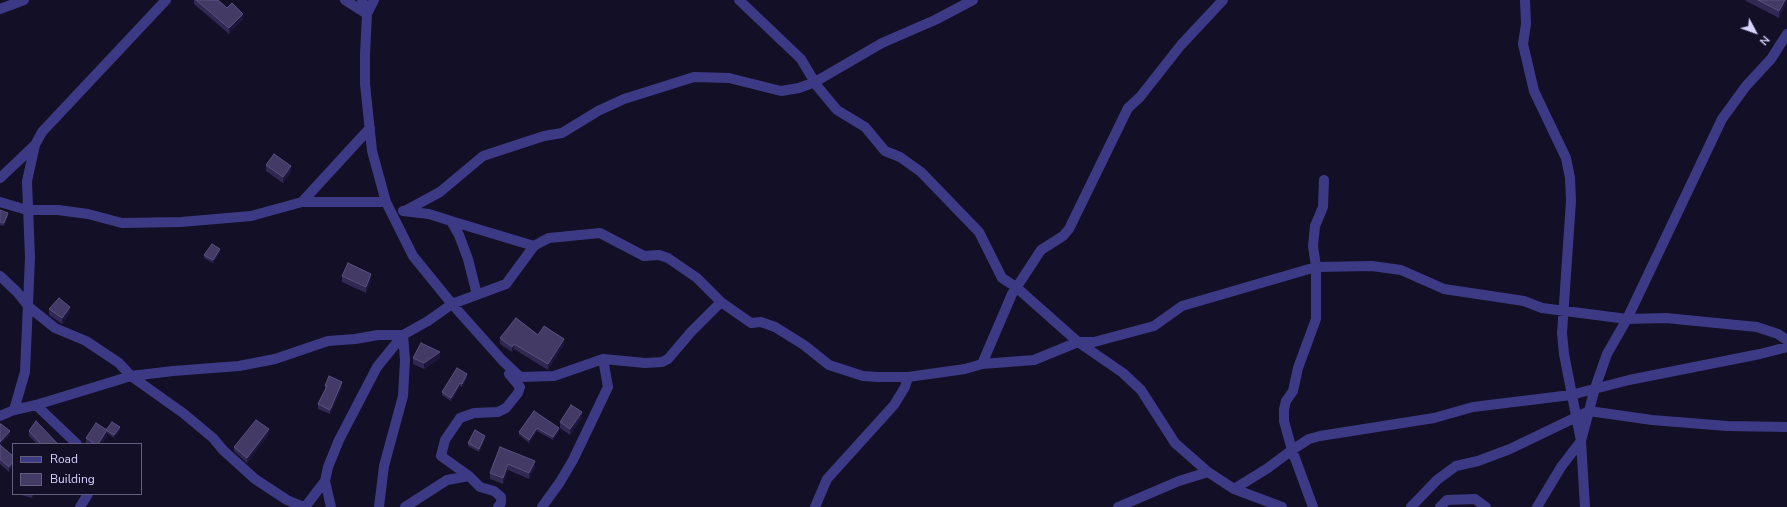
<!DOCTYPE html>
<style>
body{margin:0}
#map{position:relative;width:1787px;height:507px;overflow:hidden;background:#130f26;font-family:"Nunito Sans",sans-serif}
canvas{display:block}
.legend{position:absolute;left:12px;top:443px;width:130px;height:52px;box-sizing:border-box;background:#130f26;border:1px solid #625e7d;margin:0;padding:5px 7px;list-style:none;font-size:12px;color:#d9d4ff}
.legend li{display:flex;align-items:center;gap:8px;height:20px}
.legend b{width:20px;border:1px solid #625e7d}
.north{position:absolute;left:1735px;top:12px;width:40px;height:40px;-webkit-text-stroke:3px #130f26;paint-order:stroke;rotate:131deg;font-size:11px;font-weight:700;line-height:16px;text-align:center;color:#d9d4ff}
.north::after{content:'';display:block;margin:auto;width:14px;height:18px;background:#d9d4ff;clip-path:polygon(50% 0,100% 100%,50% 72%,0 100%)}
</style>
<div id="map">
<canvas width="1787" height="507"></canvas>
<ul class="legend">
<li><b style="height:5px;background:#3d3a85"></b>Road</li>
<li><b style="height:11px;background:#433a66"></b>Building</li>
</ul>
<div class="north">N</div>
</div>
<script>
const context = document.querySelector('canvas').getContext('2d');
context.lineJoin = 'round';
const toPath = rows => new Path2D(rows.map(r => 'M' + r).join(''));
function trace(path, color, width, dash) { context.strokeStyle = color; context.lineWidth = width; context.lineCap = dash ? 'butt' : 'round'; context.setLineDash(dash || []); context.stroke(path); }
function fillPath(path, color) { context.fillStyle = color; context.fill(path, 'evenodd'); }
const minor = toPath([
 [345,0,367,14],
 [362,0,367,14,365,54,365,84,372,151,386,202,413,256,452,304,506,284,534,246,541,242,549,238,600,233,644,256,659,255,668,258,697,278,721,302,691,332,668,359,662,362,645,363,603,359],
 [739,0,801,59,817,86,837,110,865,127,885,151,900,157,921,172,979,232,1002,278,1016,287,1078,342,1123,373,1141,390,1175,443,1208,472,1179,481,1118,507],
 [1525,0,1526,24,1523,44,1534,91,1566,158,1570,178,1571,201,1562,333,1564,354,1581,441,1585,507],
 [0,9,24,0],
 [367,14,374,0],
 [0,178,35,145,42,132,166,0],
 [0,202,27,210,58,210,88,214,122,223,181,222,251,216,302,202,386,202],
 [302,202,370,128],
 [403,211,429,214,451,221,459,235,468,259,477,295],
 [405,211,440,192,483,156,544,136,562,133,598,111,624,99,694,77,729,78,781,91,799,88,815,82,882,43,935,20,973,0],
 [451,221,534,246],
 [0,276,17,292,29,307,55,328,86,341,119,363,131,376,183,413,213,438,223,450,255,479,287,500,304,507],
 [721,302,751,323,761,322,775,327,804,345,829,365,863,376,878,377,908,377,965,369,982,364,1034,360,1078,342,1094,342,1154,326,1182,306,1316,267,1372,266,1401,270,1444,289,1524,301,1542,308,1627,319,1666,318,1757,327,1778,334,1787,340],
 [982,364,1012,294,1022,279,1041,250,1063,236,1069,229,1128,108,1140,97,1181,45,1223,0],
 [36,405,77,444],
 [14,410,25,372,30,258,27,181,35,145],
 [0,416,14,410,36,405,131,376,173,371,239,366,275,359,328,341,355,339,378,335,403,335,405,360,403,396,384,466,379,507],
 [1208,472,1234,489,1268,468,1292,450,1309,439,1320,436,1434,418,1473,407,1571,395,1629,380,1760,354,1787,347],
 [1234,489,1282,507],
 [80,507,88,494],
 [305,507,325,481],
 [331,507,325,481,328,467,339,440,377,367,403,335,428,321,452,304,502,360,520,377,554,376,603,359,608,387,573,460,560,482,542,507],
 [405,507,447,480,469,476],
 [498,507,501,503,501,497,494,491,480,487,469,476,441,456,445,440,460,418,474,413,498,412,506,408,518,393,520,387,509,374],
 [815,507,827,479,894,405,905,387,908,377],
 [1313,507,1292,450,1284,421,1284,409,1286,401,1293,391,1298,368,1316,319,1316,267,1313,246,1315,226,1323,207,1324,180],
 [1411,507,1437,480,1456,466,1478,461,1510,449,1589,411,1652,420,1727,426,1787,427],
 [1440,507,1447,500,1475,499,1486,507],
 [1537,507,1561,467,1581,441,1595,388,1607,354,1627,319,1722,119,1746,86,1771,59,1787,34]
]);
const wall = toPath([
 [194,0,218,0,227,8,243,19,229,34,194,4],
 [1746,0,1787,0,1787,3,1779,18,1746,1],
 [266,165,291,172,283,183,266,171],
 [0,210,8,216,4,226,0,225],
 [220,252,213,263,204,258,204,255],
 [342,276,371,280,366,293,342,282],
 [49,309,70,313,62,324,49,315],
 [538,335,564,344,548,370,514,349,512,352,500,344,500,338],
 [413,358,440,358,424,369,413,364],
 [467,377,462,387,460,386,451,401,442,395,442,392],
 [325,386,342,387,330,414,318,409,318,404,325,390],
 [534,411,559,431,553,440,537,431,529,443,519,435,519,432],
 [582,418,570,435,560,428,560,422],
 [0,424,10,434,0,445,13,456,9,472,0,464],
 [106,430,120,430,114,438,107,433,107,436,102,444,86,444,86,438],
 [29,431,58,444,37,444,29,436],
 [269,434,247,463,234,451,234,447],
 [485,439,479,452,468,446,468,443],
 [500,447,535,467,529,479,508,470,503,484,490,479,490,473],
 [18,494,33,494,32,498]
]);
const shadedWall = toPath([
 [1785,0,1787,0,1787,3,1779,18,1779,11],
 [243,14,243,19,229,34,229,28],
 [291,166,291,172,283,183,283,177],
 [8,213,8,216,4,226,4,223],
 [220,249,220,252,213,263,213,260],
 [371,274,371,280,366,293,366,287],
 [70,307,70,313,62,324,62,318],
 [564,339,564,344,548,370,548,364],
 [514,344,514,349,512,352,512,347],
 [440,352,440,358,424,369,424,363],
 [467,374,467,377,462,387,462,384],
 [342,382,342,387,330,414,330,410],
 [460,383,460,386,451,401,451,398],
 [582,412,582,418,570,435,570,429],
 [120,427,120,430,114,438,114,435],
 [537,428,537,431,529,443,529,440],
 [559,428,559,431,553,440,553,437],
 [269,429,269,434,247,463,247,458],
 [107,430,107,436,102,444,98,444],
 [10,431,10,434,0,445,0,442],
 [485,436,485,439,479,452,479,449],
 [535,461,535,467,529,479,529,473],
 [13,462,13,467,9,472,9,467],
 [508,464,508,470,503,484,503,478]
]);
const building = toPath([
 [196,0,218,0,227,8,232,3,243,14,229,28,196,0],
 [1758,0,1785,0,1779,11,1758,0],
 [274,154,291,166,283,177,266,165,274,154],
 [0,210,8,213,4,223,0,222,0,210],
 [212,244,220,249,213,260,204,255,212,244],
 [348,263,371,274,366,287,342,276,348,263],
 [59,298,70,307,62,318,49,309,59,298],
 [516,318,538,335,544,326,564,339,548,364,514,344,512,347,500,338,516,318],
 [421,343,440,352,424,363,413,358,421,343],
 [457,368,467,374,462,384,460,383,451,398,442,392,457,368],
 [329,376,342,382,330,410,318,404,327,386,325,386,329,376],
 [571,405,582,412,570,429,560,422,571,405],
 [534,411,559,428,553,437,537,428,529,440,519,432,534,411],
 [256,420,269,429,247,458,234,447,256,420],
 [36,421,58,444,41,444,29,431,36,421],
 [112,422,120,427,114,435,106,430,112,422],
 [96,423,107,430,98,444,95,444,86,438,96,423],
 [0,424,1,424,10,431,0,442,0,424],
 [475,430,485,436,479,449,468,443,475,430],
 [0,445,13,456,13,462,9,467,0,459,0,445],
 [500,447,535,461,529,473,508,464,503,478,490,473,500,447]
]);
trace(minor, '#3d3a85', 10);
fillPath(wall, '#312854');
fillPath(shadedWall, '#1d163a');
fillPath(building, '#433a66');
trace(building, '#5a527e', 1);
</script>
